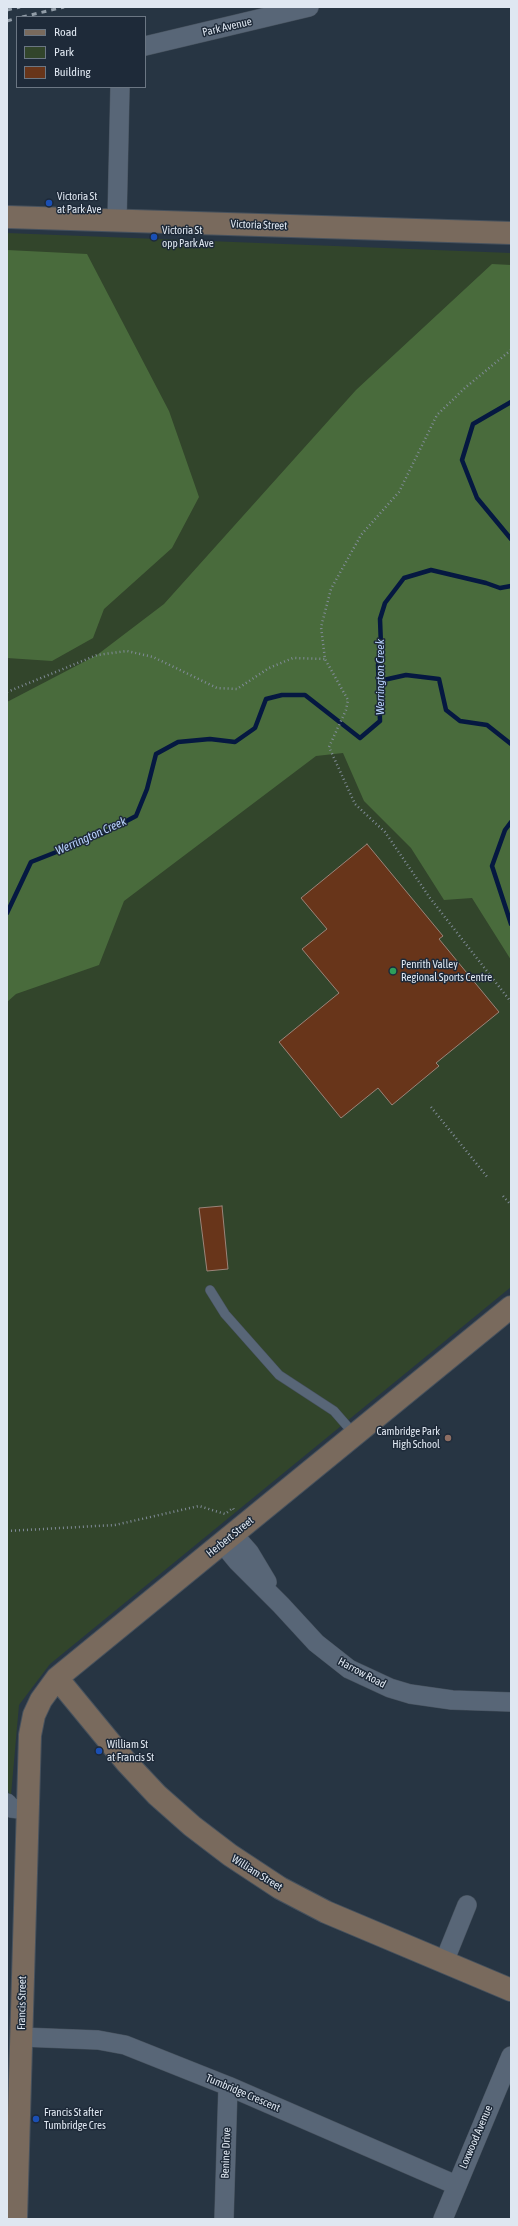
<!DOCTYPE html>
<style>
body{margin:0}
#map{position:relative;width:518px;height:2226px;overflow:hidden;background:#273543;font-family:"Asap Condensed",sans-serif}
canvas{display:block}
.frame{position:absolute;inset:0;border:8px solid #dfe7f1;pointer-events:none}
.legend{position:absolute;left:16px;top:16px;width:130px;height:72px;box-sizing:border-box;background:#1e2a39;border:1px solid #6b7683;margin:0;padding:5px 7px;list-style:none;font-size:12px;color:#dfe7f1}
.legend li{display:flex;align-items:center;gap:8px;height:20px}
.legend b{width:20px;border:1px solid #6b7683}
</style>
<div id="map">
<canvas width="518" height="2226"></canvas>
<div class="frame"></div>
<ul class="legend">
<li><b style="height:5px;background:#796a5d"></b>Road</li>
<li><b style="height:11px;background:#32452b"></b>Park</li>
<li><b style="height:11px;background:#68351a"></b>Building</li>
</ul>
</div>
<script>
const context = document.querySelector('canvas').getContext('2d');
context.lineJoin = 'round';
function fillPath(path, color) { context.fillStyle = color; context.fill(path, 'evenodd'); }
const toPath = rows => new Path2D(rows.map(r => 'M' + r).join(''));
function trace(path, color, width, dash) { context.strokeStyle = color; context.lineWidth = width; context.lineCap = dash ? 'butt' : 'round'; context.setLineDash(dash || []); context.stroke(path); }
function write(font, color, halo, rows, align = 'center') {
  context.font = font + ' "Asap Condensed",sans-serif'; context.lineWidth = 3; context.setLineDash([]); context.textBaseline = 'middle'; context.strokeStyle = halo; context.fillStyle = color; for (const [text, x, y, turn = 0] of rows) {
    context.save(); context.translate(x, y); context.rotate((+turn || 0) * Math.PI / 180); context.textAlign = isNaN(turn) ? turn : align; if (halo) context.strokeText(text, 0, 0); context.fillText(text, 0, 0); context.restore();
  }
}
const green = toPath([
 [7,233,511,253,511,1287,50,1664,19,1705,11,1795,9,1794,7,1786]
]);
const forest = toPath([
 [7,250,87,254,169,411,199,497,172,548,104,609,93,638,52,661,7,658],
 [492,264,511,265,511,960,472,898,444,900,411,848,364,801,343,753,316,756,124,901,99,965,16,994,7,1002,7,702,97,655,164,604,356,390]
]);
const stream = toPath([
 [511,402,473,424,462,460,477,498,511,539],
 [379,681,406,675,439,679,446,710,460,721,487,725,511,744],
 [511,822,505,830,492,866,511,924],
 [7,913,31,862,102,834,136,816,147,789,156,754,178,742,210,739,235,742,255,728,266,699,282,695,305,695,360,738,380,721,378,665,381,646,380,619,385,603,404,578,431,570,486,583,500,588,511,586]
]);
const building = toPath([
 [367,844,443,936,439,939,499,1012,436,1063,439,1066,392,1105,378,1088,341,1118,279,1042,339,993,302,949,327,929,301,898,367,844],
 [222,1206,228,1269,207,1271,199,1208,222,1206]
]);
const path = toPath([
 [511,350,466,387,437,415,399,492,361,535,331,589,321,627,325,659,348,700,346,710,329,747,355,804,385,832,430,898,511,1002],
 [7,692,97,655,127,651,153,657,217,688,237,689,269,668,293,658,325,659],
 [431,1107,488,1178],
 [503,1196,511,1205],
 [7,1531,115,1525,199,1506,225,1514,233,1508,234,1510]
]);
const lane = toPath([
 [210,1290,225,1314,279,1375,334,1411,355,1435]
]);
const street = toPath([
 [145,46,309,7],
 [117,221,120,87],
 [234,1535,249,1552,267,1582],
 [223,1544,237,1561,281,1605,316,1643,349,1669,390,1688,410,1694,452,1700,511,1702],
 [7,1803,11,1808,27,1810],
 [444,1962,467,1905],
 [21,2037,98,2040,125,2045,228,2086,456,2185],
 [224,2219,228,2086],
 [443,2219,511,2056]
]);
const secondary = toPath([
 [7,217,511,233],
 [57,1678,127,1763,157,1795,192,1826,230,1855,280,1888,326,1912,511,1990],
 [16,2219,30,1735,34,1715,41,1700,57,1678,511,1307]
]);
const rail = toPath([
 [7,10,20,7],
 [22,17,64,7],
 [7,21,17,18]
]);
const markers = [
 [49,203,4,"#1a4fb4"],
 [154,237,4,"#1a4fb4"],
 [393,971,4,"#2e9e5b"],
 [448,1438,4,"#8d6e63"],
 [99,1751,4,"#1a4fb4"],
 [36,2119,4,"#1a4fb4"]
];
const streetNames = [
 ["Park Avenue",227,27,-13],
 ["Victoria Street",259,225,2],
 ["Herbert Street",230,1537,-39],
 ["Harrow Road",362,1673,28],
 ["William Street",257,1873,32],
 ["Francis Street",22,2003,-89],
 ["Tumbridge Crescent",243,2093,23],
 ["Loxwood Avenue",476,2137,-67],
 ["Benine Drive",226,2153,-88]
];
const poiNames = [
 ["Victoria St",57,197],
 ["at Park Ave",57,210],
 ["Victoria St",162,231],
 ["opp Park Ave",162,244],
 ["Penrith Valley",401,965],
 ["Regional Sports Centre",401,978],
 ["Cambridge Park",440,1432,"right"],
 ["High School",440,1445,"right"],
 ["William St",107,1745],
 ["at Francis St",107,1758],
 ["Francis St after",44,2113],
 ["Tumbridge Cres",44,2126]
];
const waterNames = [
 ["Werrington Creek",380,677,-90],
 ["Werrington Creek",91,836,-24]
];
fillPath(green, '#32452b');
fillPath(forest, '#496b3c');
trace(stream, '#051841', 4.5);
fillPath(building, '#68351a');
trace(building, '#9a8479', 1);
trace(lane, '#46515d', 10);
trace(street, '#46515d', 20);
trace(secondary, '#46515d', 24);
trace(path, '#818c98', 2.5, [1, 3]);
trace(lane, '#586677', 9);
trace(street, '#586677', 19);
trace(secondary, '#796a5d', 22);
trace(rail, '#929da8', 3, [5, 5]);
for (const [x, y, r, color] of markers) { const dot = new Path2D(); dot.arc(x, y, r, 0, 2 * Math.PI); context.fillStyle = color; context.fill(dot); trace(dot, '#1e2a39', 1.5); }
write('11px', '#dfe7f1', '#1e2a39', streetNames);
write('11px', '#dfe7f1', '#1e2a39', poiNames, 'left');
write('italic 12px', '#b7d0fb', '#1e2a39', waterNames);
</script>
